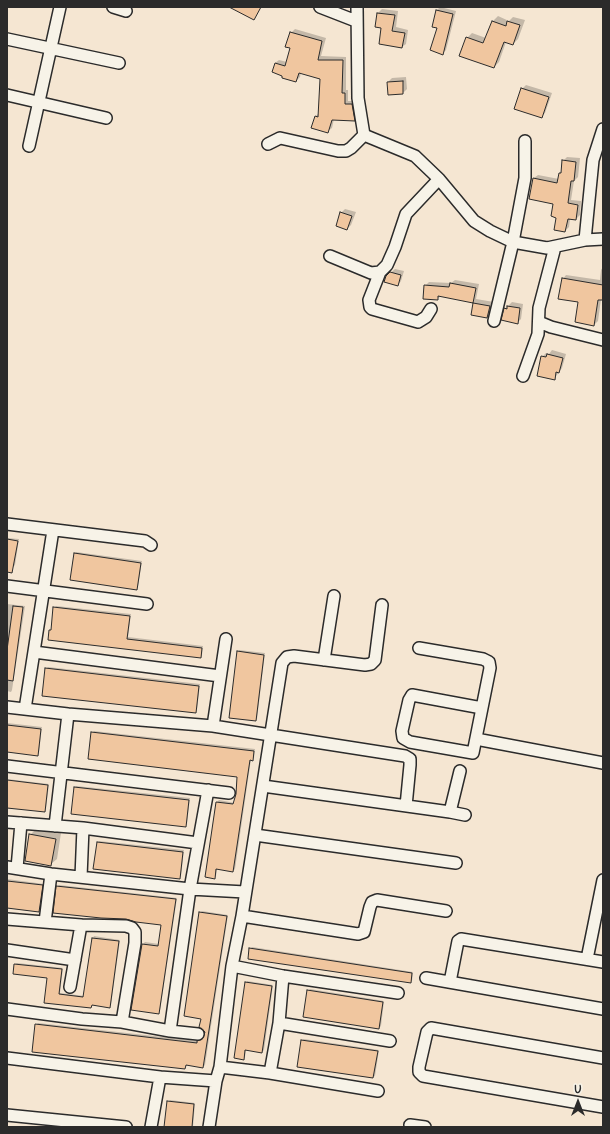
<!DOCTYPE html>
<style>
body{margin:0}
#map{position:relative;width:610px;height:1134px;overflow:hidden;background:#f5e6d2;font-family:Pangolin,sans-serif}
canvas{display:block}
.frame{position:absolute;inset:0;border:8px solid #2b2b2b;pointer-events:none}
.north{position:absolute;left:558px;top:1082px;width:40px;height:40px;-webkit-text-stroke:3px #f7f3e8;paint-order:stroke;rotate:0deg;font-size:11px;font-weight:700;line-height:16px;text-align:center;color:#2b2b2b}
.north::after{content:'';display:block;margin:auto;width:14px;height:18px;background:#2b2b2b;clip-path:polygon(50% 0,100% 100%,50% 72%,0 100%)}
</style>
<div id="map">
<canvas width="610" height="1134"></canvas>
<div class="frame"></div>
<div class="north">U</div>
</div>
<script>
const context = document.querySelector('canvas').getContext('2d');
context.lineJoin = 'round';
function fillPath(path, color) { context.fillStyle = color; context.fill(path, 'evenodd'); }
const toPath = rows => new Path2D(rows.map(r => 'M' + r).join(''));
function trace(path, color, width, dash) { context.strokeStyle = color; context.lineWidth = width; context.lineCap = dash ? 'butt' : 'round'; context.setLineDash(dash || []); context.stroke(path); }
const shadow = toPath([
 [440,7,456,11,446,50,443,53,438,27,433,26,437,10],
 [382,9,398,11,396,27,408,30,406,44,402,47,383,27,376,26,378,13],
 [498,16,509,21,513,17,525,20,518,39,513,44,506,42,499,62,494,67,467,38,472,33,486,38,493,21],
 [295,29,326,38,321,56,346,57,346,90,348,90,348,101,356,101,358,116,354,120,334,119,332,128,328,131,313,127,316,116,320,112,321,79,301,72,300,77,296,81,275,63,279,60,287,62,291,48,291,33],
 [406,77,407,89,403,93,389,94,388,82,392,78],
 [526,85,552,93,545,113,541,117,522,89],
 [567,157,580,158,578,177,574,181,571,200,581,201,580,215,576,219,570,219,569,227,565,231,557,217,554,203,534,178,538,175,559,179,560,173,562,170,563,161],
 [345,209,356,212,351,225,347,229,341,213],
 [603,267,603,299,601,299,598,321,594,325,563,279,566,275,600,280,601,270],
 [395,269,404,271,401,281,398,285,387,276],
 [455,280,479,284,476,299,494,302,491,313,487,317,472,314,474,302,441,296,437,299,425,286,429,282,451,283],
 [512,302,523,304,521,319,517,323,505,309],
 [552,350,566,354,562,368,554,379,542,357,546,353,549,354],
 [7,538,19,539,15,565,13,567,7,566],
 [76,552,142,561,138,587,136,589,74,554],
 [7,604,25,606,12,690,11,692,7,691],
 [56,606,131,614,128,637,203,646,202,655,201,657,50,631,52,629,54,608],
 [239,650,265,653,257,719,256,720,238,652],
 [48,667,200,684,197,710,196,712,46,669],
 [7,723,42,727,39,753,37,755,7,751],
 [94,731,255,749,254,758,251,759,235,869,233,871,217,869,216,876,214,878,206,876,217,802,219,800,235,803,239,776,92,733],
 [7,779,49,784,46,809,45,811,7,807],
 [76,786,190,798,187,824,185,826,75,787],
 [36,829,61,833,57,859,51,864,30,835],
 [99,841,184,850,181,876,179,878,97,843],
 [7,879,44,884,40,909,39,911,7,907],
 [59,885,177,898,160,1011,158,1013,133,1009,143,944,145,942,159,944,162,924,57,887],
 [202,911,228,915,205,1065,203,1067,187,1065,185,1068,36,1025,38,1023,198,1041,205,1038,206,1035,202,1018,200,913],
 [94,936,120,940,111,1005,109,1007,93,1004,91,1007,45,1002,48,977,15,964,17,963,63,968,60,993,85,996,93,938],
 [252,947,413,972,412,981,410,982,250,949],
 [247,981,273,985,264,1050,262,1052,246,1049,245,1057,244,1059,246,983],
 [310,989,384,1001,381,1026,379,1028,308,991],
 [304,1039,379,1050,375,1076,373,1077,302,1040],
 [170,1100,195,1103,193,1127,165,1127,168,1102]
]);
const building = toPath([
 [229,7,261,7,254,20,229,7],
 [436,10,453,14,443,55,430,50,437,28,432,27,436,10],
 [377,13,395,15,392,31,405,33,402,48,379,44,381,28,375,27,377,13],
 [492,21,506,26,507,21,520,25,513,45,504,42,494,68,459,56,466,37,483,43,492,21],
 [290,32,322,41,318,60,343,60,342,93,345,93,345,104,352,104,355,121,332,120,328,133,311,128,315,116,318,117,320,79,299,73,296,82,282,78,282,76,272,72,275,63,285,66,290,48,285,47,290,32],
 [403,81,403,94,388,95,387,82,403,81],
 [521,88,549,97,542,118,514,109,521,88],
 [562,160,576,162,574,181,571,181,568,203,578,205,576,220,568,219,565,232,554,230,556,218,551,216,553,204,529,199,533,178,557,183,559,173,561,173,562,160],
 [340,212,352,216,347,230,336,226,340,212],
 [390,272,401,275,398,286,384,282,386,276,390,272],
 [562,278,603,285,603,300,598,300,594,326,575,322,578,302,558,299,562,278],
 [450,283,476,288,473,303,438,296,438,300,423,299,424,285,449,287,450,283],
 [473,303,490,306,487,318,471,315,473,303],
 [507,306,520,308,518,324,501,320,504,308,507,309,507,306],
 [547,354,563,358,559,373,556,372,555,380,537,376,541,356,546,357,547,354],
 [7,539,18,541,12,573,7,572,7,539],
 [74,553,141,563,137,590,70,580,74,553],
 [13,606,23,607,13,681,7,680,7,650,13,606],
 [53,607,130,616,127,639,202,648,201,658,48,640,49,630,51,630,53,607],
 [237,651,264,655,256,721,229,718,237,651],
 [45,668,199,686,196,713,42,696,45,668],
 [7,725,41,729,38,756,7,752,7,725],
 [91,732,254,751,253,761,250,760,233,872,216,869,215,879,205,877,216,802,233,804,236,794,237,777,88,759,91,732],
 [7,780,48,785,45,812,7,808,7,780],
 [74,787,189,800,186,827,71,814,74,787],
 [29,834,56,839,51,866,25,861,29,834],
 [97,842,183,852,180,879,93,869,97,842],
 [7,881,43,885,39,912,7,908,7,881],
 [56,886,176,899,159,1014,131,1010,142,944,158,946,161,925,136,922,126,919,101,918,53,913,56,886],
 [199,912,227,916,203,1068,186,1065,185,1069,32,1052,35,1024,197,1043,197,1041,203,1038,205,1032,199,1027,201,1019,184,1016,199,912],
 [92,938,119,941,110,1008,92,1005,91,1008,44,1003,47,978,13,974,14,964,62,969,59,994,83,997,92,938],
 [249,948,412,973,411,983,248,959,249,948],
 [245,982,272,986,262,1053,245,1050,244,1060,234,1058,245,982],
 [307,990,383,1002,379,1029,303,1017,307,990],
 [301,1040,378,1051,373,1078,297,1067,301,1040],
 [167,1101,194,1104,192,1127,164,1127,167,1101]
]);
const minor = toPath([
 [113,7,126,11],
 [320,7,356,21],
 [357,7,358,98,364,135,415,156,439,179,474,221,490,231,513,242,547,248,585,240,603,239],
 [7,39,119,63],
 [7,95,106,118],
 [268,144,280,138,338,151,346,151,351,148,364,135],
 [29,146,60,7],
 [585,240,593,160,603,129],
 [330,256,371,273,380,272,387,265,395,247,406,214,439,179],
 [380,272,369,300,370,307,372,309,418,322,426,317,431,309],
 [494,321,513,242,525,178,525,141],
 [539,322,551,327,603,340],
 [523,376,538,334,539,308,555,247],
 [7,524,145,541,151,545],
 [7,586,147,604],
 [419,648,483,659,489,662,490,668,482,708],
 [34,652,220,676],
 [324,660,334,596],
 [412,695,482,708,473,753,410,742,403,738,402,731,409,700,412,695],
 [7,707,68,714,213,726,405,756,410,759,410,765,406,806],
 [25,709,53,530],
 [213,726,226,639],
 [476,739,603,763],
 [7,766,229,793],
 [263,786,450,812,460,771],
 [450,812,465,815],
 [7,822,83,828,198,843],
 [55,826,68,714],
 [255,835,456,863],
 [7,867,51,874,190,889,245,892],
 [17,868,21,823],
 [81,877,83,828],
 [242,916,358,934,364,932,370,907,372,902,377,900,446,911],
 [7,919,81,925,126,926,132,928,135,932,135,943,122,1022],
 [45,922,51,874],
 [7,950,75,960],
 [587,959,603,880],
 [232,966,283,976,398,993],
 [283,976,279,1023,270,1073,378,1091],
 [426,978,603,1009],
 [450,982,458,941,461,939,603,962],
 [70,987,81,925],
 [7,1009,82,1019,122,1022,170,1031,198,1034],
 [279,1023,390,1041],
 [170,1031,190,889,208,790],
 [7,1058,160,1077,216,1081,220,1067,232,966,242,916,282,663,287,657,294,656,365,665,371,664,375,660,382,605],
 [603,1058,431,1028,427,1032,419,1067,419,1072,423,1076,603,1107],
 [220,1067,270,1073],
 [7,1115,126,1127],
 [410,1125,425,1127],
 [151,1127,160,1077],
 [209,1127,216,1081]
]);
fillPath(shadow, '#0003');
fillPath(building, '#f0c69f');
trace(building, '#2b2b2b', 1);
trace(minor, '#2b2b2b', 14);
trace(minor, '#f7f3e8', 11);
</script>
